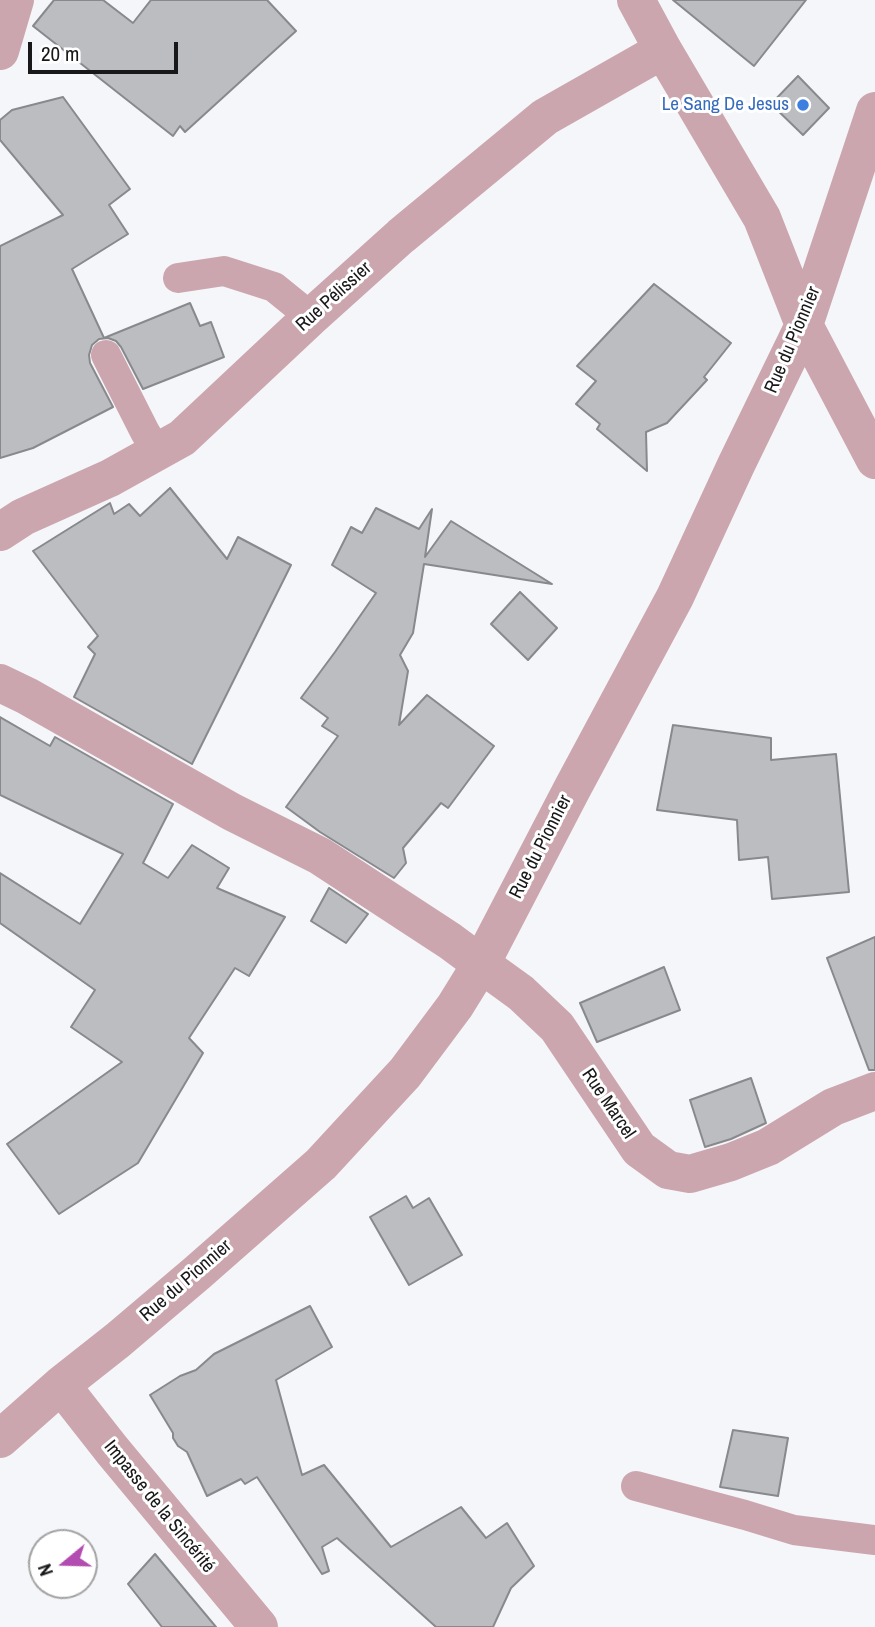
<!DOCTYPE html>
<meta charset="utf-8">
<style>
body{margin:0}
#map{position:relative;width:875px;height:1627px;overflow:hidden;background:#f5f6fa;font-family:"Archivo Narrow",sans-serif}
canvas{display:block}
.north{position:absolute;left:28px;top:1529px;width:70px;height:70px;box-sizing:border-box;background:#fff;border:2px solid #a3a3a3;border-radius:50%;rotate:251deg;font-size:19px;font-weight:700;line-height:28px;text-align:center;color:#18181a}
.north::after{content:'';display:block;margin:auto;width:24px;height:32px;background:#b24cb0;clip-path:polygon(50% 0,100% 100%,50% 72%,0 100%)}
.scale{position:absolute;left:28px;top:42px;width:150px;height:32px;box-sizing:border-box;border:4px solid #18181a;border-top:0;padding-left:9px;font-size:21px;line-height:24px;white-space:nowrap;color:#18181a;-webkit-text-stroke:5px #fff;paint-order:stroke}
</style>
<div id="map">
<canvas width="875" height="1627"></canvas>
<div class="north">N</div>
<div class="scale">20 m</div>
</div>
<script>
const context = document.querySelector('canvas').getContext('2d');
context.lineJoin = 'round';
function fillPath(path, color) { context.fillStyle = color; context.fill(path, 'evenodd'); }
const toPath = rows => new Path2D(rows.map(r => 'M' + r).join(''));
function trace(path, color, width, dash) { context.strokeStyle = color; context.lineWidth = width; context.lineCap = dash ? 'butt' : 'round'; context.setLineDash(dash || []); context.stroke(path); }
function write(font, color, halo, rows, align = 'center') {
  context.font = font + ' "Archivo Narrow",sans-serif'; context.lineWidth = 6; context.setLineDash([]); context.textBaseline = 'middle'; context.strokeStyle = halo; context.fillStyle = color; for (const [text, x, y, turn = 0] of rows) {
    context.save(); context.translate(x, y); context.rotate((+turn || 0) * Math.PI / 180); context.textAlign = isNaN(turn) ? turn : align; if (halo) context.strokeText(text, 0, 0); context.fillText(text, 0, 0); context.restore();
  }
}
const building = toPath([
 [54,0,103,0,133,23,151,0,267,0,296,31,185,132,180,126,173,136,33,26,54,0],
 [673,0,806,0,754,66,673,0],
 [798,76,829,108,803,135,771,104,798,76],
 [63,97,130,189,109,205,128,234,72,269,104,338,190,303,200,326,211,322,224,357,143,389,121,347,116,341,108,338,99,339,92,345,89,355,90,363,113,407,33,448,0,458,0,246,63,215,0,140,0,120,12,110,63,97],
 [654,284,731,343,704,377,707,380,667,423,646,432,647,471,597,429,600,424,576,404,596,381,577,366,654,284],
 [170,488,227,559,238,537,291,565,192,764,74,697,95,654,88,647,98,636,33,551,110,503,114,514,129,504,140,516,170,488],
 [376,508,419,529,432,509,425,557,451,521,552,584,424,564,413,633,400,655,408,671,399,725,427,695,494,746,448,808,441,803,403,848,406,863,394,878,320,832,286,807,338,736,322,726,328,718,301,698,335,652,376,593,332,565,351,527,362,533,376,508],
 [520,592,557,628,528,660,491,624,520,592],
 [0,717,50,746,55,737,173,804,143,863,168,878,192,845,229,868,217,888,285,917,249,976,235,968,189,1038,203,1053,138,1163,59,1214,7,1144,122,1062,71,1027,95,990,0,923,0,873,80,924,123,854,0,795,0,717],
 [673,725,771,738,771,760,836,754,849,892,772,899,768,857,739,860,737,820,657,810,673,725],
 [329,888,368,914,346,943,311,921,329,888],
 [875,937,875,1070,869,1070,827,958,875,937],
 [664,967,680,1010,597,1042,580,1003,664,967],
 [751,1078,766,1123,731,1139,705,1147,690,1100,751,1078],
 [406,1196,413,1208,429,1198,462,1255,409,1285,370,1217,406,1196],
 [310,1306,332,1347,276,1380,302,1475,324,1465,391,1547,461,1507,486,1538,507,1523,534,1566,511,1588,493,1627,436,1627,337,1538,322,1547,329,1571,322,1574,257,1477,245,1484,241,1479,207,1496,187,1452,178,1446,173,1438,173,1433,150,1395,180,1376,196,1370,214,1354,310,1306],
 [733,1430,788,1438,778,1496,720,1487,733,1430],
 [155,1554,216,1627,162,1627,128,1584,155,1554]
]);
const service = toPath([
 [178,278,224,271,274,287,311,317],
 [106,355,145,432,157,452],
 [636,1486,745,1515,794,1530,875,1540]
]);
const minor = toPath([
 [636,0,663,50,762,218,804,325,875,460],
 [0,51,15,0],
 [0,532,23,517,110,478,182,438,311,317,401,236,545,117,663,50],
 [0,683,27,696,232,812,320,856,450,941,481,964,521,993,557,1027,639,1149,668,1170,690,1174,731,1162,768,1147,833,1107,875,1091],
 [61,1385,112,1450,259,1627],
 [0,1439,61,1385,118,1340,197,1273,321,1164,405,1073,455,1006,481,964,572,789,675,597,736,465,804,325,875,111]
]);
const markers = [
 [803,105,7,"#3f7fe0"]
];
const shopNames = [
 ["Le Sang De Jesus",789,105]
];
const streetNames = [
 ["Rue Pélissier",334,297,-42],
 ["Rue du Pionnier",793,340,-67],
 ["Rue du Pionnier",541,847,-63],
 ["Rue Marcel",608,1104,56],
 ["Rue du Pionnier",186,1281,-41],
 ["Impasse de la Sincérité",159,1507,51]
];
fillPath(building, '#bcbdc1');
trace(building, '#88898d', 2);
trace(service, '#cca6ae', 30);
trace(minor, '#cca6ae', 38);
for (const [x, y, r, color] of markers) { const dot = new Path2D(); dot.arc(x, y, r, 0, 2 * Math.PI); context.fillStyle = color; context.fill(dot); trace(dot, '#fff', 2.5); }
write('19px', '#366cbe', '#fff', shopNames, 'right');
write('19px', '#18181a', '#fff', streetNames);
</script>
